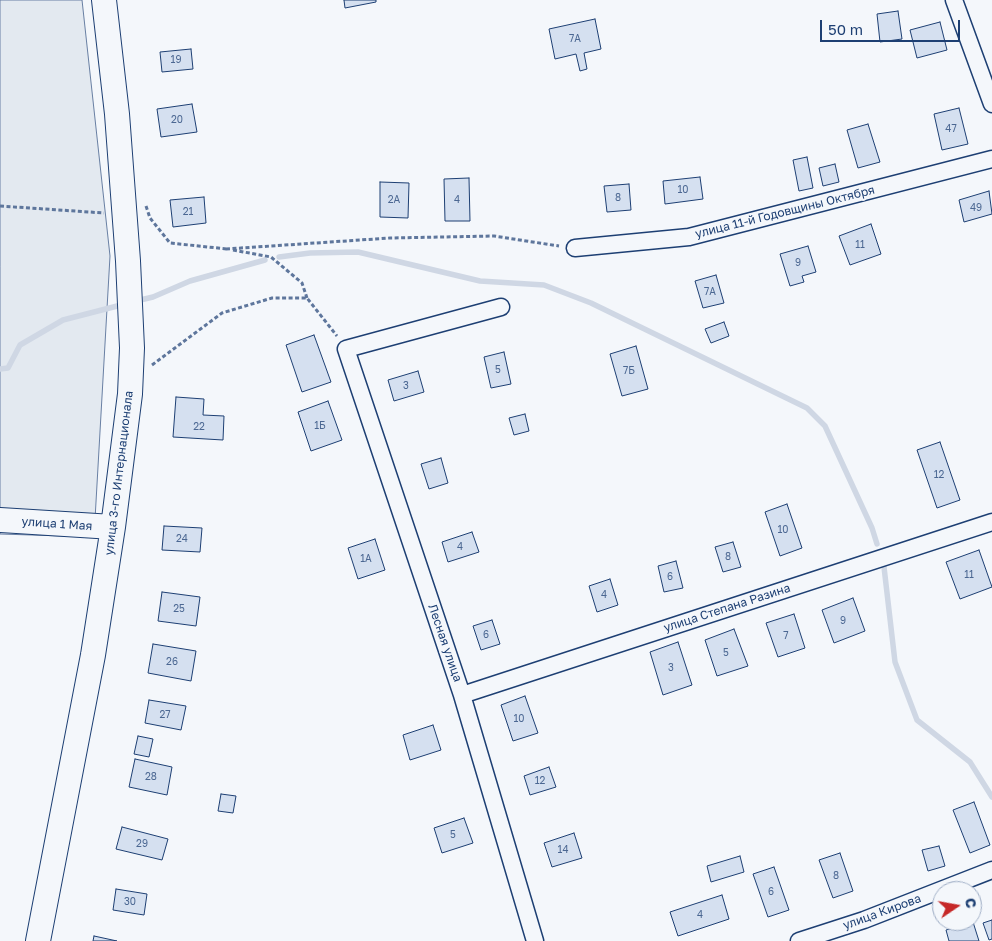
<!DOCTYPE html>
<meta charset="utf-8">
<style>
body{margin:0}
#map{position:relative;width:992px;height:941px;overflow:hidden;background:#f4f7fb;font-family:"Golos Text",sans-serif}
canvas{display:block}
.north{position:absolute;left:932px;top:881px;width:50px;height:50px;box-sizing:border-box;background:#f4f7fb;border:1px solid #9eadc5;border-radius:50%;rotate:78deg;font-size:14px;font-weight:700;line-height:20px;text-align:center;color:#1d3f73}
.north::after{content:'';display:block;margin:auto;width:18px;height:22px;background:#c62828;clip-path:polygon(50% 0,100% 100%,50% 72%,0 100%)}
.scale{position:absolute;left:820px;top:20px;width:140px;height:22px;box-sizing:border-box;border:2px solid #1d3f73;border-top:0;padding-left:6px;font-size:15px;line-height:18px;white-space:nowrap;color:#1d3f73;-webkit-text-stroke:4px #f4f7fb;paint-order:stroke}
</style>
<div id="map">
<canvas width="992" height="941"></canvas>
<div class="north">С</div>
<div class="scale">50 m</div>
</div>
<script>
const context = document.querySelector('canvas').getContext('2d');
context.lineJoin = 'round';
function fillPath(path, color) { context.fillStyle = color; context.fill(path, 'evenodd'); }
const toPath = rows => new Path2D(rows.map(r => 'M' + r).join(''));
function trace(path, color, width, dash) { context.strokeStyle = color; context.lineWidth = width; context.lineCap = dash ? 'butt' : 'round'; context.setLineDash(dash || []); context.stroke(path); }
function write(font, color, halo, rows, align = 'center') {
  context.font = font + ' "Golos Text",sans-serif'; context.lineWidth = 4; context.setLineDash([]); context.textBaseline = 'middle'; context.strokeStyle = halo; context.fillStyle = color; for (const [text, x, y, turn = 0] of rows) {
    context.save(); context.translate(x, y); context.rotate((+turn || 0) * Math.PI / 180); context.textAlign = isNaN(turn) ? turn : align; if (halo) context.strokeText(text, 0, 0); context.fillText(text, 0, 0); context.restore();
  }
}
const green = toPath([
 [0,0,82,0,110,256,94,537,0,534,0,0]
]);
const stream = toPath([
 [279,257,310,253,358,252,480,281,544,285,591,303,807,408,825,426,872,528,877,544],
 [136,301,153,297,190,281,265,260],
 [0,369,8,368,20,345,63,320,125,304],
 [884,567,895,662,917,720,970,762,992,797]
]);
const building = toPath([
 [344,0,376,0,376,2,345,8,344,0],
 [898,11,902,39,880,42,877,14,898,11],
 [595,19,601,49,584,53,587,69,580,71,576,54,555,59,549,29,595,19],
 [940,22,947,50,917,58,910,30,940,22],
 [191,49,193,69,162,72,160,52,191,49],
 [192,104,197,132,161,137,157,109,192,104],
 [959,108,968,144,942,150,934,114,959,108],
 [868,124,880,162,858,168,847,130,868,124],
 [807,157,813,188,799,191,793,160,807,157],
 [835,164,839,182,823,186,819,168,835,164],
 [700,177,703,199,665,204,663,181,700,177],
 [469,178,470,221,445,221,444,179,469,178],
 [380,182,409,183,408,218,380,217,380,182],
 [629,184,631,210,607,212,604,186,629,184],
 [989,191,992,214,964,222,959,200,989,191],
 [204,197,206,223,173,227,170,200,204,197],
 [871,224,881,254,850,265,839,236,871,224],
 [808,246,816,272,802,276,804,282,790,286,780,254,808,246],
 [716,275,724,303,703,308,695,281,716,275],
 [724,322,729,336,711,343,705,329,724,322],
 [314,335,331,382,302,392,286,345,314,335],
 [636,346,648,389,622,396,610,354,636,346],
 [504,352,511,384,491,388,484,357,504,352],
 [418,371,424,392,394,401,388,380,418,371],
 [176,397,204,399,203,415,224,416,223,440,173,437,176,397],
 [328,401,342,440,311,451,298,412,328,401],
 [525,414,529,431,514,435,509,418,525,414],
 [940,442,960,500,937,508,917,450,940,442],
 [441,458,448,483,429,489,421,464,441,458],
 [787,504,802,548,780,556,765,512,787,504],
 [164,526,202,528,200,552,162,550,164,526],
 [472,532,479,552,448,562,442,542,472,532],
 [375,539,385,570,358,579,348,548,375,539],
 [733,542,741,567,723,572,715,547,733,542],
 [979,550,992,587,960,599,946,562,979,550],
 [676,561,683,588,664,592,658,566,676,561],
 [610,579,618,605,597,612,589,586,610,579],
 [162,592,200,597,196,626,158,621,162,592],
 [853,598,865,631,834,643,822,610,853,598],
 [794,614,805,648,778,657,766,623,794,614],
 [492,620,500,644,481,650,473,626,492,620],
 [734,629,748,666,717,676,705,640,734,629],
 [678,642,692,685,663,695,650,652,678,642],
 [153,644,196,651,191,681,148,673,153,644],
 [525,696,538,733,513,741,501,705,525,696],
 [149,700,186,706,181,730,145,723,149,700],
 [433,725,441,750,410,760,403,735,433,725],
 [138,736,153,739,149,757,134,754,138,736],
 [135,759,172,767,167,795,129,787,135,759],
 [549,767,556,787,530,795,524,776,549,767],
 [221,794,236,796,233,813,218,811,221,794],
 [974,802,990,845,970,853,953,810,974,802],
 [464,818,473,843,442,853,434,828,464,818],
 [122,827,168,839,162,860,116,849,122,827],
 [574,833,582,858,552,867,544,843,574,833],
 [939,846,945,866,928,871,922,850,939,846],
 [840,853,853,891,833,898,819,860,840,853],
 [740,856,744,872,711,882,707,866,740,856],
 [774,867,789,910,768,917,753,874,774,867],
 [116,889,147,894,144,915,113,910,116,889],
 [722,895,729,919,678,936,670,912,722,895],
 [992,920,992,939,989,940,983,923,992,920],
 [973,922,979,941,949,941,946,930,973,922],
 [94,936,117,941,93,941,94,936]
]);
const path = toPath([
 [0,206,104,213],
 [146,206,150,218,170,243,227,249],
 [226,249,390,238,494,236,559,246],
 [233,250,271,257,302,283,307,298],
 [152,365,222,313,272,298,307,298,337,336]
]);
const street = toPath([
 [954,0,992,104],
 [575,248,689,237,992,159],
 [501,307,346,349,462,695,535,941],
 [462,695,992,522],
 [799,941,864,920,992,870]
]);
const secondary = toPath([
 [0,520,113,527],
 [38,941,93,655,113,527,130,394,132,348,128,261,117,114,104,0]
]);
const numberNames = [
 ["7А",575,39],
 ["19",176,60],
 ["20",177,120],
 ["47",951,129],
 ["10",683,190],
 ["8",618,198],
 ["2А",394,200],
 ["4",457,200],
 ["49",976,208],
 ["21",188,212],
 ["11",860,245],
 ["9",798,263],
 ["7А",710,292],
 ["5",498,370],
 ["7Б",629,371],
 ["3",406,386],
 ["1Б",320,426],
 ["22",199,427],
 ["12",939,475],
 ["10",783,530],
 ["24",182,539],
 ["4",460,547],
 ["8",728,557],
 ["1А",366,559],
 ["11",969,575],
 ["6",670,577],
 ["4",604,595],
 ["25",179,609],
 ["9",843,621],
 ["6",486,635],
 ["7",786,636],
 ["5",726,653],
 ["26",172,662],
 ["3",671,668],
 ["27",165,715],
 ["10",519,719],
 ["28",151,777],
 ["12",540,781],
 ["5",453,835],
 ["29",142,844],
 ["14",563,850],
 ["8",836,876],
 ["6",771,892],
 ["30",130,902],
 ["4",700,915]
];
const streetNames = [
 ["улица 11-й Годовщины Октября",785,212,-14],
 ["улица 3-го Интернационала",119,473,-83],
 ["улица 1 Мая",57,524,4],
 ["улица Степана Разина",727,608,-18],
 ["Лесная улица",445,643,71],
 ["улица Кирова",882,912,-20]
];
fillPath(green, '#e3e9f0');
trace(green, '#687fa3', 1);
trace(stream, '#cfd7e4', 5.5);
fillPath(building, '#d5e0f0');
trace(building, '#1d3f73', 1);
trace(street, '#1d3f73', 19);
trace(secondary, '#1d3f73', 26);
trace(path, '#5e769c', 3, [4, 2.5]);
trace(street, '#f4f7fb', 16);
trace(secondary, '#f4f7fb', 24);
write('10px', '#4b6792', null, numberNames);
write('12px', '#1d3f73', '#f4f7fb', streetNames);
</script>
